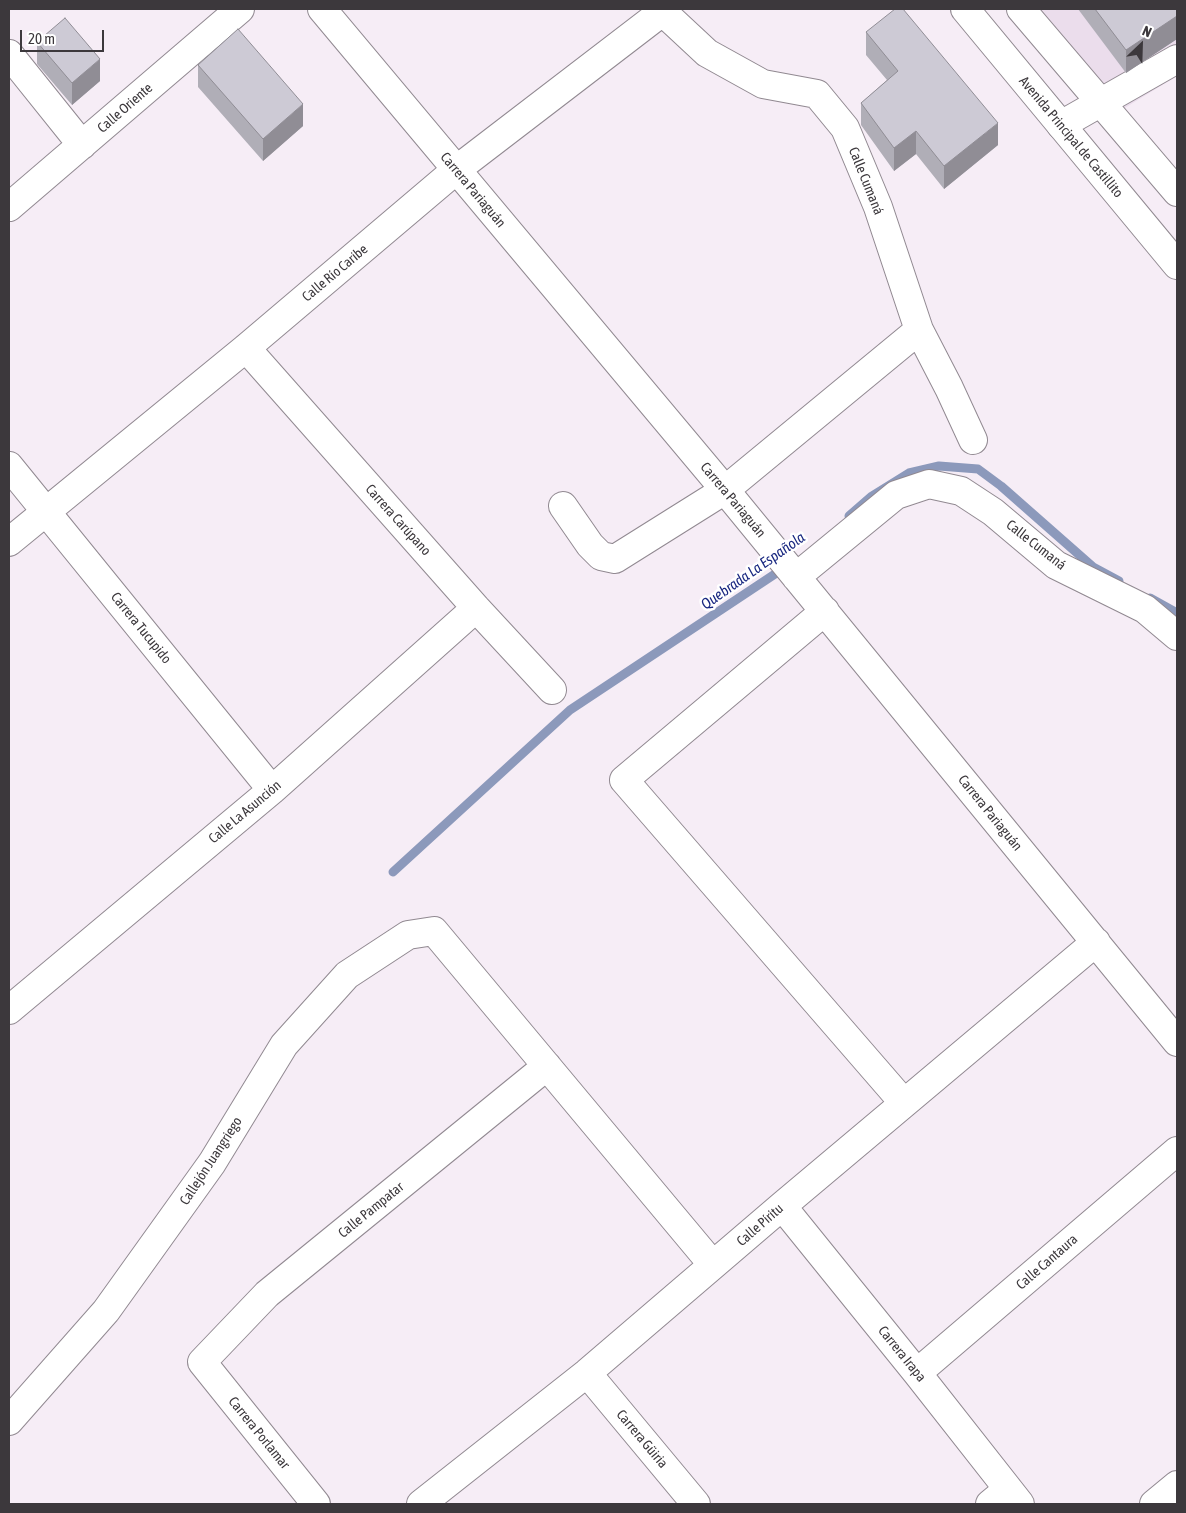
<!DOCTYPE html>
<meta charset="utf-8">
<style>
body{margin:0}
#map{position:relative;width:1186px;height:1513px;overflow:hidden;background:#f6edf6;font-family:"Asap Condensed",sans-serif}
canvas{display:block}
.frame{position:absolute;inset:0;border:10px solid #3c383c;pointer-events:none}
.north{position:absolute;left:1116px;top:20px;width:50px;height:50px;-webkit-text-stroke:4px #fff;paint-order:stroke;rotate:24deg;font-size:14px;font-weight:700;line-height:20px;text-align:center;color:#3c383c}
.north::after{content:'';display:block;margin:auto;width:18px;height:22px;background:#3c383c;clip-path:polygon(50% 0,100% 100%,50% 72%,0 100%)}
.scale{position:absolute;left:20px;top:30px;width:84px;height:22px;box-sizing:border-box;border:2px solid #3c383c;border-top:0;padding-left:6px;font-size:15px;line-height:18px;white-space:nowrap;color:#3c383c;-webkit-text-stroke:4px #fff;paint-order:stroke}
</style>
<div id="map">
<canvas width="1186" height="1513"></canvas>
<div class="frame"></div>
<div class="north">N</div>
<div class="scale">20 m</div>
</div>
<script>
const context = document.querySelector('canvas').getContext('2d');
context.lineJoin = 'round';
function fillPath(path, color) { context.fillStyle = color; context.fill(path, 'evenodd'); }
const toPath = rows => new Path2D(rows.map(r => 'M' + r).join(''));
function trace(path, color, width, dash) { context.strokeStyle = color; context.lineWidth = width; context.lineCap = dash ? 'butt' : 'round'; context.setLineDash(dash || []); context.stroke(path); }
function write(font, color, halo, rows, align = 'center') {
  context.font = font + ' "Asap Condensed",sans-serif'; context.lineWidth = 5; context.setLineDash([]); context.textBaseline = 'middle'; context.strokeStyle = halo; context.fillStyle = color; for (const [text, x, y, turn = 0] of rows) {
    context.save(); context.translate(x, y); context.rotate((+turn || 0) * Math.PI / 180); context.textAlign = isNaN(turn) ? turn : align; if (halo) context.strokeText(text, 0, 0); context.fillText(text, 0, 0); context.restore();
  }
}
const built = toPath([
 [1015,9,1177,9,1177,76,1110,117]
]);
const stream = toPath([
 [849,516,872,496,909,473,939,466,978,469,1001,486,1093,567,1119,581],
 [1150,598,1177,613],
 [393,872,570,710,784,568]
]);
const minor = toPath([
 [322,9,725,490,1177,1042],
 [663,12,707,53,763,84,817,94,845,128,878,207,919,330,949,388,973,440],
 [9,54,82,145],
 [1061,125,1177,59],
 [9,207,240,9],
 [246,348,476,608,552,690],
 [9,466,272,790],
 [563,506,590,545,601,556,615,559,725,490,919,330],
 [9,542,246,348,456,170,666,9],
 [796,577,896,495,929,484,961,491,993,512,1056,565,1145,609,1177,636],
 [825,611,624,780,904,1103],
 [9,1010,272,790,476,608],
 [782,1206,917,1373,1020,1504],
 [587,1373,696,1504],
 [917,1373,1177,1151],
 [9,1421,106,1311,212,1163,284,1045,347,975,408,935,434,931,713,1265],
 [316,1504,202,1362,267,1294,547,1066],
 [421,1504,587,1373,782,1206,1096,942],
 [990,1504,1007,1490],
 [1154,1504,1177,1485]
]);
const major = toPath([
 [965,9,1177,265],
 [1021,9,1177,192]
]);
const wall = toPath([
 [1078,9,1177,9,1177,39,1126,73],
 [866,32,998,145,944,189,916,154,894,171,861,125,861,103,887,80,866,55],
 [37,42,100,81,72,105,37,64],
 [198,65,303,126,263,161,198,87]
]);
const shadedWall = toPath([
 [1177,16,1177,39,1126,73,1126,50],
 [100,59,100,81,72,105,72,83],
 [303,104,303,126,263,161,263,139],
 [998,123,998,145,944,189,944,166],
 [916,131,916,154,894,171,894,148]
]);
const building = toPath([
 [895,9,903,9,998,123,944,166,916,131,894,148,861,103,898,71,866,32,895,9],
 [1095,9,1177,9,1177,16,1126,50,1095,9],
 [65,18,100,59,72,83,37,42,65,18],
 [238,29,303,104,263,139,198,65,238,29]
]);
const streetNames = [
 ["Calle Oriente",125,108,-41],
 ["Avenida Principal de Castillito",1071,137,50],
 ["Calle Cumaná",866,181,68],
 ["Carrera Pariaguán",473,190,50],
 ["Calle Río Caribe",335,273,-40],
 ["Carrera Pariaguán",733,500,50],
 ["Carrera Carúpano",398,520,48],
 ["Calle Cumaná",1036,545,38],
 ["Carrera Tucupido",141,628,51],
 ["Calle La Asunción",245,812,-40],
 ["Carrera Pariaguán",990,813,51],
 ["Callejón Juangriego",211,1161,-57],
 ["Calle Pampatar",371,1210,-39],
 ["Calle Píritu",760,1225,-41],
 ["Calle Cantaura",1047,1262,-41],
 ["Carrera Irapa",902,1354,51],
 ["Carrera Porlamar",259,1433,51],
 ["Carrera Güiria",642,1439,50]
];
const waterNames = [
 ["Quebrada La Española",753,571,-35]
];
fillPath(built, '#ebddec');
trace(stream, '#8c99bb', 9);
trace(minor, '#918991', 30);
trace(major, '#918991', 30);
trace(minor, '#fff', 28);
trace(major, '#fff', 28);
fillPath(wall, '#b0aeb7');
fillPath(shadedWall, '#908d95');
fillPath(building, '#cdcad5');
trace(building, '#908d95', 1);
write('14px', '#3c383c', '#fff', streetNames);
write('italic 15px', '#182780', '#fff', waterNames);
</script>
